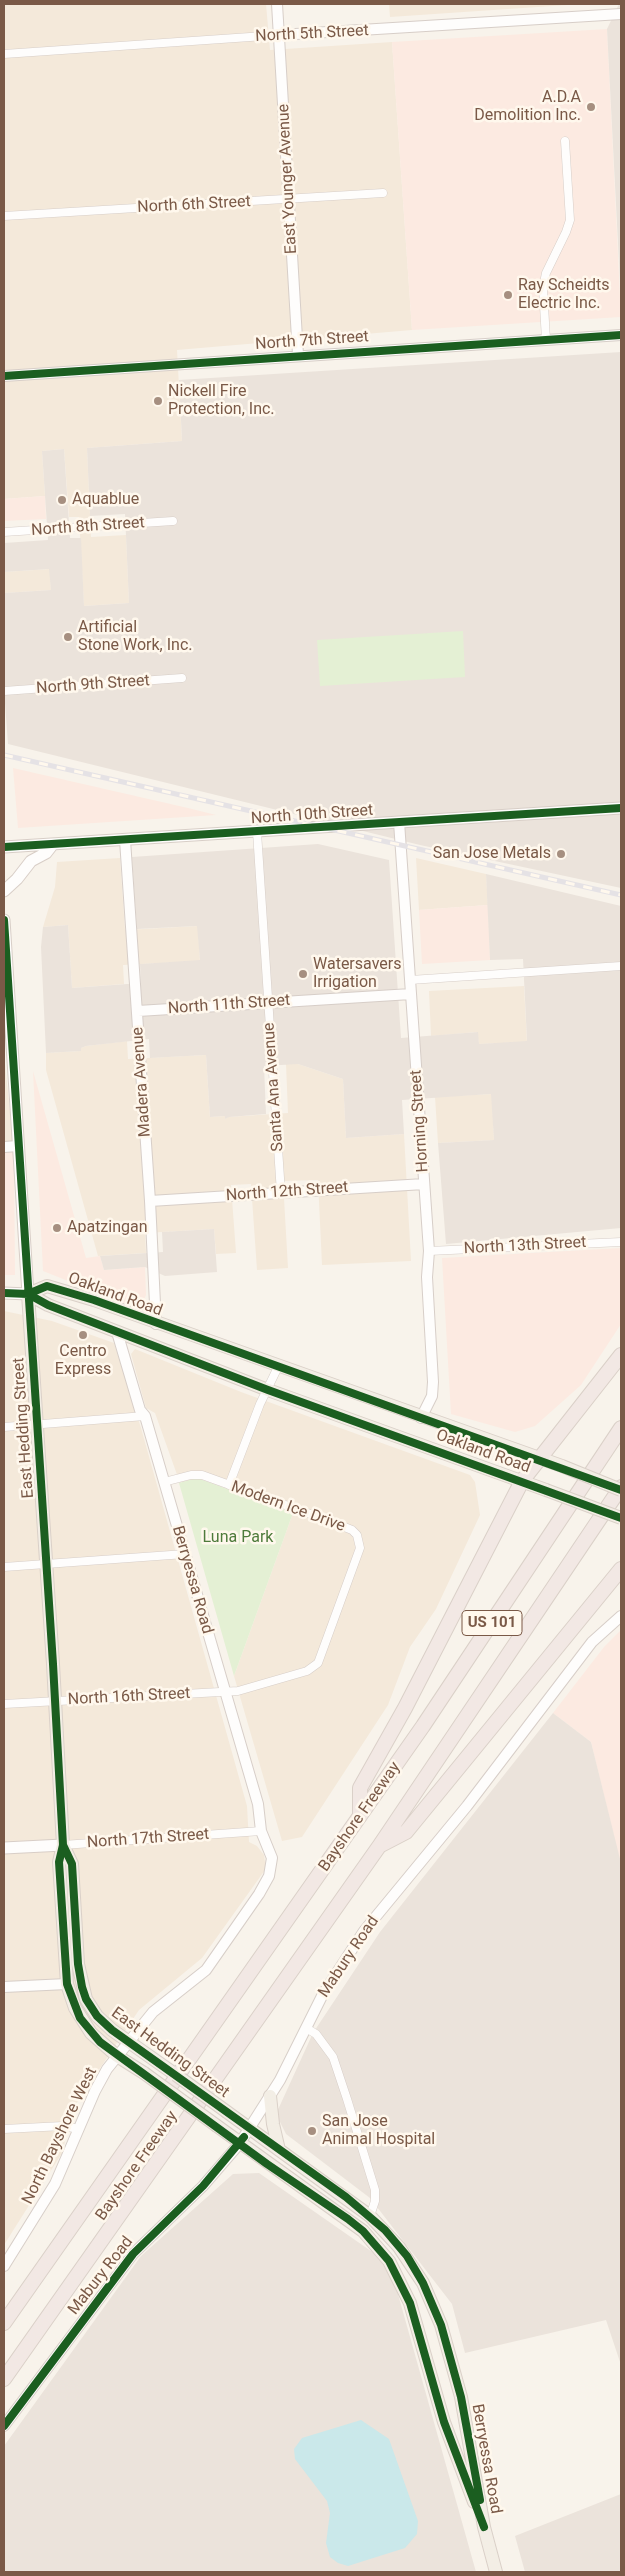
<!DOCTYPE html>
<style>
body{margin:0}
#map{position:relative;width:625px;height:2576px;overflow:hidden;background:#f8f3eb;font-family:Roboto,sans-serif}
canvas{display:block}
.frame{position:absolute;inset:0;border:5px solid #7a5947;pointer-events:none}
</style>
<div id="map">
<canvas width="625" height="2576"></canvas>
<div class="frame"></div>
</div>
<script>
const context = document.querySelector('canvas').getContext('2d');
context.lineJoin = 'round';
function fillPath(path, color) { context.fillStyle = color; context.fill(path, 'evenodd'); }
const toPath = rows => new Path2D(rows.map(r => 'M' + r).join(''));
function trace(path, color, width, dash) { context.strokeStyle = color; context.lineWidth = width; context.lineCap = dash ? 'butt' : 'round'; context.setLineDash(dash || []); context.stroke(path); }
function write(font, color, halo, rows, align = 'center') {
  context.font = font + ' Roboto,sans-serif'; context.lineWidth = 5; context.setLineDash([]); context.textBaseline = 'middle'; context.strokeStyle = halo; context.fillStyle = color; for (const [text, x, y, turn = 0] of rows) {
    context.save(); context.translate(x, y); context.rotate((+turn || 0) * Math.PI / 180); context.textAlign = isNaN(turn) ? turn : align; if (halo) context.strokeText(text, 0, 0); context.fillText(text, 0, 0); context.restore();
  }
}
const residential = toPath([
 [4,4,266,4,270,50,392,42,412,330,177,350,182,441,87,448,91,537,126,535,129,603,84,606,79,517,69,517,64,449,42,451,45,496,4,499],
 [389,4,582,4,390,17],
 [50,569,51,590,4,593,4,572],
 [120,858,125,930,198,926,200,961,123,965,124,984,72,988,68,925,43,927,55,887,57,862],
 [416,858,486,874,488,905,419,910],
 [524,986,527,1042,479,1044,477,1032,431,1036,429,991],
 [127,1041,128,1059,206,1055,210,1117,225,1116,225,1119,228,1117,288,1113,286,1064,298,1064,343,1079,346,1138,404,1134,411,1261,322,1265,318,1180,283,1181,288,1268,257,1270,251,1184,231,1185,236,1253,216,1254,214,1229,145,1233,146,1253,98,1256,46,1070,46,1053,80,1051,81,1048,86,1046],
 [4,1054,14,1151,4,1152],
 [492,1094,494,1140,438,1143,435,1097],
 [4,1311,52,1321,114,1343,141,1428,247,1806,249,1842,257,1846,264,1855,265,1862,265,1870,202,1958,139,2010,74,2107,62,2153,4,2245],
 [135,1349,241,1392,470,1475,475,1482,480,1515,436,1609,410,1647,388,1705,302,1837,282,1841,234,1676,293,1513,200,1479,180,1483,155,1413,146,1408,131,1354]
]);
const commercial = toPath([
 [607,29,621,317,412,330,392,42],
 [45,496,46,519,4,521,4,499],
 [13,768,188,808,216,815,18,828],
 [488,905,490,960,422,964,419,910],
 [33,1071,86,1258,100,1256,104,1270,145,1267,146,1295,142,1305,131,1306,43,1271],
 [14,1151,15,1275,4,1275,4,1152],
 [621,1248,621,1324,581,1385,535,1426,515,1432,451,1414,442,1258],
 [621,1630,621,1863,620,1863,591,1742,553,1713,604,1647]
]);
const industrial = toPath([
 [619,4,621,4,621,302,607,29],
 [621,352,621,888,420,845,8,744,4,690,4,593,51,590,49,569,4,572,4,543,48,540,42,451,64,449,70,538,81,538,84,606,129,603,125,514,90,516,87,448,182,441,179,380],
 [318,844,389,860,401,1038,478,1032,479,1044,527,1041,523,959,490,960,486,874,621,906,621,1228,446,1244,438,1143,494,1140,491,1094,402,1100,404,1134,346,1138,343,1079,298,1064,264,1066,266,1114,229,1117,225,1119,225,1116,210,1117,206,1055,150,1058,149,1039,86,1046,81,1048,81,1051,46,1053,41,947,43,927,68,925,72,988,141,983,140,964,200,960,197,926,137,929,132,857],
 [214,1229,217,1272,165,1276,145,1267,104,1270,100,1256,163,1252,162,1232],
 [553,1713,591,1742,621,1863,621,2365,606,2320,465,2353,452,2304,370,2198,286,2134,276,2114,313,2033,380,1932],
 [259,2173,378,2256,396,2287,476,2572,4,2572,4,2446,141,2256,233,2174],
 [621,2494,621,2572,525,2572,515,2536]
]);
const green = toPath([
 [463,631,465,677,320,686,317,640],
 [193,1479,200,1479,293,1513,234,1676,179,1483]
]);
const water = toPath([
 [361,2420,389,2439,418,2521,417,2534,405,2548,348,2566,338,2563,330,2557,326,2543,330,2513,327,2501,295,2459,294,2449,302,2438]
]);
const minor = toPath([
 [4,54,279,35],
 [4,216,383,193],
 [546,340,543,288,546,273,566,232,570,220,565,141],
 [4,532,173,521],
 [4,691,182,678],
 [257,832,281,1193],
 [410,980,621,966],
 [429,1251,621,1242],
 [4,1427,145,1416],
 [229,1485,260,1404,278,1367],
 [4,1567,185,1554],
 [4,1704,238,1691,307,1671,318,1663,360,1548,357,1535,352,1530,327,1520,202,1475,191,1475,164,1482],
 [63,1845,261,1831],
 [306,2028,316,2034,333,2057,347,2099,375,2190,375,2201,370,2216],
 [4,2129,63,2126,79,2129]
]);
const tertiary = toPath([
 [277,4,298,355],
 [279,35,621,14],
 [4,376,621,335],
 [399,822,429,1251,427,1277,433,1382,432,1396,421,1418],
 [125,840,150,1201,156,1324],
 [138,1011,411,994],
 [4,1147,18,1146],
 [150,1201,424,1184],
 [4,1987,67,1984],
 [4,2266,55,2184,95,2091,107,2069,153,2012,206,1970,259,1894,269,1876,272,1858,261,1831,258,1804,145,1416,140,1410,117,1332],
 [4,2426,133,2254,203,2186,240,2143,280,2080,323,1994,364,1931,467,1806,592,1642,621,1616]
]);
const secondary = toPath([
 [4,847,621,808],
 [4,891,17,879,31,861,46,853,53,844],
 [4,920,28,1294,4,1293],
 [4,1848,63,1845]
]);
const primary = toPath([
 [28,1294,53,1664,63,1845,59,1862,67,1984,75,2008,91,2033,117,2056,144,2073],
 [28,1294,47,1286,94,1300,562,1466],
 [28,1294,48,1305,268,1390,546,1490],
 [63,1845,72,1864,78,1964,86,1999,97,2016,112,2030,176,2075],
 [270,2096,273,2124,279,2150],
 [227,2112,370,2216,399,2247,423,2283,441,2325,461,2397,484,2527,496,2572],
 [217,2126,363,2231,389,2261,410,2303,444,2422,474,2502]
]);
const motorway = toPath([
 [360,1816,360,1788,405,1708,522,1481,621,1355],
 [381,1845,406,1832,621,1569],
 [4,2323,423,1726,621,1428],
 [4,2379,380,1845,621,1487]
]);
const rail = toPath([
 [4,755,621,895]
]);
const primaryBridge = toPath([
 [562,1466,621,1490],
 [546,1490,621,1518],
 [144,2073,217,2126],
 [176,2075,227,2112]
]);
const cycleway = toPath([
 [4,376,621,335],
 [4,847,621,808],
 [4,920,53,1664,63,1845,59,1862,67,1984,80,2018,100,2042,267,2164,348,2219,363,2231,389,2261,410,2303,444,2422,484,2527],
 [4,1293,28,1294,48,1305,268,1390,621,1518],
 [28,1294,47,1286,94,1300,621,1490],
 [63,1845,72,1864,78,1964,82,1987,86,1999,97,2016,112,2030,346,2197,385,2230,407,2256,423,2283,441,2325,461,2397,480,2500],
 [4,2426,133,2254,203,2186,244,2137]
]);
const markers = [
 [591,107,5,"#a68f80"],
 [508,295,5,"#a68f80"],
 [158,401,5,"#a68f80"],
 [62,500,5,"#a68f80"],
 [68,637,5,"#a68f80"],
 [561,854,5,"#a68f80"],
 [303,974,5,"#a68f80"],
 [57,1228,5,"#a68f80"],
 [83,1335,5,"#a68f80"],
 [312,2131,5,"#a68f80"]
];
const shields = [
 [492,1623,60]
];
const shieldNames = [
 ["US 101",492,1623]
];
const streetNames = [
 ["North 5th Street",312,34,-3],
 ["East Younger Avenue",288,179,-93],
 ["North 6th Street",194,205,-3],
 ["North 7th Street",312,341,-4],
 ["North 8th Street",88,527,-4],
 ["North 9th Street",93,685,-4],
 ["North 10th Street",312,815,-4],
 ["North 11th Street",229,1005,-4],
 ["Madera Avenue",142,1082,-94],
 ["Santa Ana Avenue",274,1087,-94],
 ["Horning Street",420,1121,-94],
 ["North 12th Street",287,1192,-4],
 ["North 13th Street",525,1246,-3],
 ["Oakland Road",115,1295,20],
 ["East Hedding Street",24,1428,-94],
 ["Oakland Road",483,1452,20],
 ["Modern Ice Drive",288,1507,20],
 ["Berryessa Road",192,1580,74],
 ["North 16th Street",129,1697,-3],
 ["Bayshore Freeway",360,1817,-55],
 ["North 17th Street",148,1839,-4],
 ["Mabury Road",349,1957,-56],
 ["East Hedding Street",170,2053,36],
 ["North Bayshore West",60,2136,-64],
 ["Bayshore Freeway",137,2166,-55],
 ["Mabury Road",101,2276,-52],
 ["Berryessa Road",486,2459,80]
];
const poiNames = [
 ["A.D.A",581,98,"right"],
 ["Demolition Inc.",581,116,"right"],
 ["Ray Scheidts",518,286],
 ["Electric Inc.",518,304],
 ["Nickell Fire",168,392],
 ["Protection, Inc.",168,410],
 ["Aquablue",72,500],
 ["Artificial",78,628],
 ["Stone Work, Inc.",78,646],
 ["San Jose Metals",551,854,"right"],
 ["Watersavers",313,965],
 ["Irrigation",313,983],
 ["Apatzingan",67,1228],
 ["Centro",83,1352,"center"],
 ["Express",83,1370,"center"],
 ["San Jose",322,2122],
 ["Animal Hospital",322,2140]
];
const parkNames = [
 ["Luna Park",238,1538]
];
fillPath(residential, '#f4e9da');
fillPath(commercial, '#fceae1');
fillPath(industrial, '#ebe3db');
fillPath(green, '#e4f0d4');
fillPath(water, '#cae8ea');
trace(minor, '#d7cec8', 9);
trace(tertiary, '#d7cec8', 12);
trace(secondary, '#d8cec7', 13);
trace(primary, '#dad0c8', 14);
trace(motorway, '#dad0c8', 16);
trace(minor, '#fefdfc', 8);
trace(tertiary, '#fefdfc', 10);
trace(secondary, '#fefdfc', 11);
trace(primary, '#f3eee5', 12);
trace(motorway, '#f2e8e4', 14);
trace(rail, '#e5e2e5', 5);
trace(rail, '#fff8ed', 3, [9]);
trace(primaryBridge, '#dad0c8', 14, []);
trace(primaryBridge, '#f3eee5', 12);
trace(cycleway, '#1b5e20', 8);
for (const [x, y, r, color] of markers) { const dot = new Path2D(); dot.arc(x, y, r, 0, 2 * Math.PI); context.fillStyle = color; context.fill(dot); trace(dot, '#fff8ed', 2); }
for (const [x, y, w] of shields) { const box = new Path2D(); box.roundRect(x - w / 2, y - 12.5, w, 25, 4); context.fillStyle = '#fff8ed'; context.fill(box); trace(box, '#7a5947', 1); }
write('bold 15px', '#7a5947', null, shieldNames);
write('16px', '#7a5947', '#fff8ed', streetNames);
write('16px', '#7a5947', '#fff8ed', poiNames, 'left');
write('16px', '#4e7b3b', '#fff8ed', parkNames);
</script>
